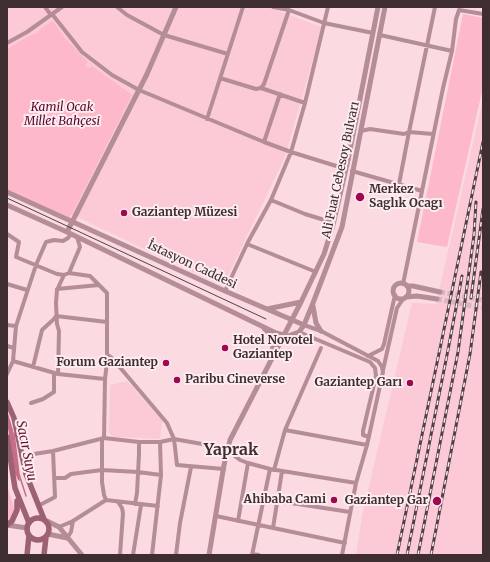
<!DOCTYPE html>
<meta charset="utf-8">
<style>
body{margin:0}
#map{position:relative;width:490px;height:562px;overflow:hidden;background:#fbdae2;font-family:Merriweather,serif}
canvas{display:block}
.frame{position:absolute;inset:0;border:8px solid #3e2e32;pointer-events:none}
</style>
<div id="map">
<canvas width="490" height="562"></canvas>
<div class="frame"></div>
</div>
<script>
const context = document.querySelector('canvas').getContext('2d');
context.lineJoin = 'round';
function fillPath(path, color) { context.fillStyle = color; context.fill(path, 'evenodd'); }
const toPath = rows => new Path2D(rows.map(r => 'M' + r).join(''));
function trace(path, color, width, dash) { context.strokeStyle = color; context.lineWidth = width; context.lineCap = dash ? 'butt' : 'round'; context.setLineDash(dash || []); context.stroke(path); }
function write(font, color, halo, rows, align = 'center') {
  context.font = font + ' Merriweather,serif'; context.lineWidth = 4; context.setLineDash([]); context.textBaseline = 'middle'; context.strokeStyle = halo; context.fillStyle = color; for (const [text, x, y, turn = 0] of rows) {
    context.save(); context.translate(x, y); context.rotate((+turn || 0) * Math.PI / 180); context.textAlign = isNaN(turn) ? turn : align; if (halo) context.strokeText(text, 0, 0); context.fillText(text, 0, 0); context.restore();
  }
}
const built = toPath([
 [7,7,267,7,322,27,285,157,223,286,7,184],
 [483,99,483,555,356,555,362,516,412,303,436,304],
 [127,381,162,420,160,439,113,437,109,432,110,385]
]);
const green = toPath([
 [463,14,483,18,483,87,447,247,417,242],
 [53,21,64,37,88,62,85,66,89,68,92,66,132,95,70,218,7,190,7,49,29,36,37,33,39,32,39,30],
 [7,485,15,511,12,520,7,519]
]);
const water = toPath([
 [7,410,13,430,20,481,18,480,15,473,7,422]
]);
const stream = toPath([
 [14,433,19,474,26,496]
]);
const tertiaryTunnel = toPath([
 [440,292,483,300],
 [437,299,483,308]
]);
const minor = toPath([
 [45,7,51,15],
 [117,7,127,15,164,35,228,54],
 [273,7,289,10,324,23,373,33],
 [52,14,82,52,112,75,139,90,264,142,291,152,346,169],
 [380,35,452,51],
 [7,43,27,32,62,7],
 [220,78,256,89,261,88,264,84,289,10],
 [261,88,305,103],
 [207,119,243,7],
 [361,131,370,129,404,134,409,132,433,134],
 [264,142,280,94],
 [352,171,422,191],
 [399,184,409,132,435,7],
 [271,200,305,214,334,223],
 [7,234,19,242,16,257,57,274,64,275,69,273,90,276,107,293,107,362,105,379,104,438],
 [247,244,316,272],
 [69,273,80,247,77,237],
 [7,284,27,290],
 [403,284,443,88,452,51,456,19,459,10,483,14],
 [57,289,99,285],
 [225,291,248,242,271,200,291,152,305,103,328,7],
 [7,325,16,326],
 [304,325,321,331,378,361,382,367,383,372,367,445,356,483,342,555],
 [299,332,370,362,375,368,376,376,363,431,363,435,369,437],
 [7,346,14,348],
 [108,355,112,358,167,423,174,439,177,465,224,469],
 [368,356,382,349,384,344,395,295],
 [13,361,58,374,105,379],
 [33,367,42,330,54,319,56,316,107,322],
 [383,370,397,308,403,299],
 [7,374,13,361,16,326,36,265,46,242,54,240,63,241,68,238,71,234],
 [58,374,59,331,57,324,56,303,57,290,64,275],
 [31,403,43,399,54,392,54,373],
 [285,430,367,445],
 [102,440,102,482,104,495,106,500],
 [21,456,53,451,104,438,139,442,160,442,174,439,219,447,227,450,240,460,248,463,270,469,356,483],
 [274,470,285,430,321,348],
 [54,478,65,478,71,474,102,470,138,472,161,475],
 [265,499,350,512],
 [118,502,122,508,123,513,120,555],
 [135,504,137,493,139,454,139,442],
 [38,506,55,497,53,451],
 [216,516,345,543],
 [238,521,248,463],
 [59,527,73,521],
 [273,528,282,471],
 [67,538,71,532,73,521,106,500,158,506],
 [252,554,259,555],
 [133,555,141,505],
 [152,555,161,475,160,442],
 [176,555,180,523,191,467],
 [252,555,270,469]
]);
const tertiary = toPath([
 [7,192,225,291,304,325],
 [7,205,67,232,276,333,288,336,299,332,304,325,313,303,342,227,385,7],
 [67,232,147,74,176,7],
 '393 291a8 8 0 1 1 16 0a8 8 0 1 1-16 0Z',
 [407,286,413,286,440,292],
 [406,297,417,296,437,299],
 [313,306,316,323,321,331],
 [267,309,301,302],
 [264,328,270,336,273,345,272,356],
 [47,521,59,527,82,555],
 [7,525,27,528],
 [48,534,67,538],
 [209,555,224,465,230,440,301,302,324,254,333,225,348,160,378,7]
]);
const secondary = toPath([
 [7,402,14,418,26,474,44,519],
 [7,437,15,488,29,523],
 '27 529a11 11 0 1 1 22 0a11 11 0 1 1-22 0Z',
 [7,525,12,521,17,510,17,501],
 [27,555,29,535],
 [44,555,46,537]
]);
const tram = toPath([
 [7,198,266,319]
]);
const rail = toPath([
 [471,298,483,209],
 [397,555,483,142],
 [407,555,448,350,462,276],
 [418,555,458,352,474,235,476,202],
 [431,555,470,354,481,272]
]);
const markers = [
 [360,197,5,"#9f0850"],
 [124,213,4,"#9f0850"],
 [225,348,4,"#9f0850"],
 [166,363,4,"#9f0850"],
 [177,380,4,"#9f0850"],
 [410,383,4,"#9f0850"],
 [334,500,4,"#9f0850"],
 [437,501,5,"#9f0850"]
];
const parkNames = [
 ["Kamil Ocak",62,108],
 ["Millet Bahçesi",62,122]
];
const streetNames = [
 ["Ali Fuat Cebesoy Bulvarı",341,170,-78],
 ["İstasyon Caddesi",192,265,25]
];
const poiNames = [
 ["Merkez",369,190],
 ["Saglık Ocagı",369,204],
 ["Gaziantep Müzesi",132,213],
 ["Hotel Novotel",233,341],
 ["Gaziantep",233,355],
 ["Forum Gaziantep",158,363,"right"],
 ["Paribu Cineverse",185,380],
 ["Gaziantep Garı",402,383,"right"],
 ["Ahibaba Cami",326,500,"right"],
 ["Gaziantep Gar",428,501,"right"]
];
const waterNames = [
 ["Sacır Suyu",26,451,79]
];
const districtNames = [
 ["Yaprak",231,450]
];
fillPath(built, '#fbcad6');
fillPath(green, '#fdb8ca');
fillPath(water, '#c46e88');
trace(stream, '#c46e88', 1.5);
trace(tertiaryTunnel, '#d5b8bf', 5, [5, 2.5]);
trace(minor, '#b58d97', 4);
trace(tertiary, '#b58d97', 5);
trace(secondary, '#9c6273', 5.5);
trace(tram, '#524045', 1);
trace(rail, '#524045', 3);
trace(rail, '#fdecf0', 1.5, [4.5]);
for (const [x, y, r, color] of markers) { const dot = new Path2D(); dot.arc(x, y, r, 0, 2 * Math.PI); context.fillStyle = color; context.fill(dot); trace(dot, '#fdecf0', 1.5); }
write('italic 12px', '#570529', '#fdecf0', parkNames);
write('12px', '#3e2e32', '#fdecf0', streetNames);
write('bold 12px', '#3e2e32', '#fdecf0', poiNames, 'left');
write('italic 13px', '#641534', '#fdecf0', waterNames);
write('bold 16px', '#3e2e32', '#fdecf0', districtNames);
</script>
